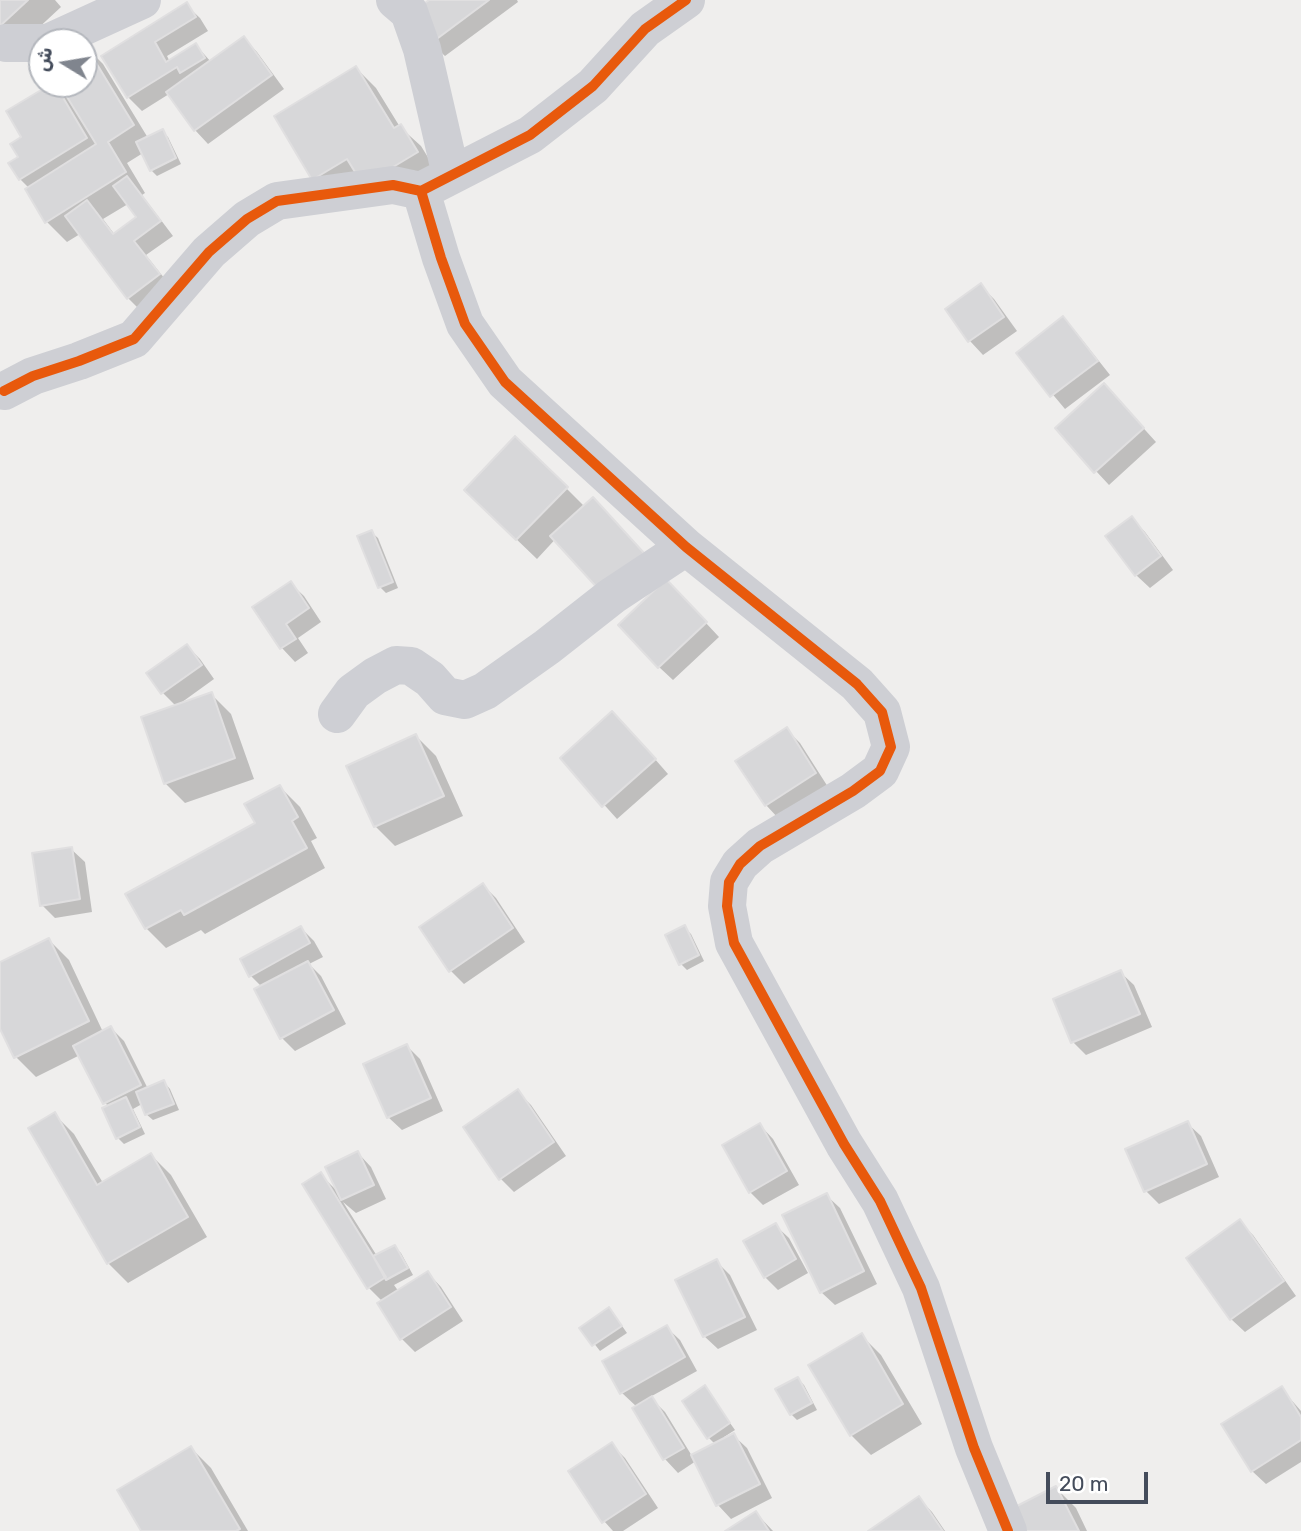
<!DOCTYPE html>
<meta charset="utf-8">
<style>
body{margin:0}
#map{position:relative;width:1301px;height:1531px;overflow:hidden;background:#efeeed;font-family:Rubik,Cairo,sans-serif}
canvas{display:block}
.north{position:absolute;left:28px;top:28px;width:70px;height:70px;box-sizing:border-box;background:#fff;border:2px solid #b4b7bd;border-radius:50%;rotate:281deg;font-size:19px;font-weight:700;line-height:28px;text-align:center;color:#444c5b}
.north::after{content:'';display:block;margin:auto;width:24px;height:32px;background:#80858e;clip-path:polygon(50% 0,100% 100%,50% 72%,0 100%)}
.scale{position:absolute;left:1046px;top:1472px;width:102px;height:32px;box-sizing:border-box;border:4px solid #444c5b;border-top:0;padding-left:9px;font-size:21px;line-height:24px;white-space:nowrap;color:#444c5b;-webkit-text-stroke:5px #fff;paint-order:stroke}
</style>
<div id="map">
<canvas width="1301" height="1531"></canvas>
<div class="north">ش</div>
<div class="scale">20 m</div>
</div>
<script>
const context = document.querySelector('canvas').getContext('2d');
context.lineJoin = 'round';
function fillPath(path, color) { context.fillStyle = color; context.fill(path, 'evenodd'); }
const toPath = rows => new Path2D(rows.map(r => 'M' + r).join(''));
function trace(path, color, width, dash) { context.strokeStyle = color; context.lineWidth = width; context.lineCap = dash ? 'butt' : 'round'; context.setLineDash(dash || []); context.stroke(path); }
const shadow = toPath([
 [0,0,55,0,61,7,19,46,0,37],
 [432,0,517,0,518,2,445,56,431,43],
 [186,5,200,18,208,31,167,56,170,62,196,45,211,62,244,38,257,52,284,89,208,144,195,130,169,94,142,111,128,97,104,57],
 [84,45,103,64,148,138,162,131,168,137,181,164,157,176,151,170,143,153,127,163,145,193,142,195,173,236,146,255,172,288,141,311,128,298,80,234,67,242,47,222,29,188,20,179,24,138,54,84,69,100,61,84,84,84],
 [128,204,139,217,115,235,103,219],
 [356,68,376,88,400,127,421,146,437,172,314,179],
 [981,286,994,299,1017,331,983,355,970,341,948,310],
 [1063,318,1076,332,1110,375,1065,409,1018,353],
 [1117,399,1156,442,1109,485,1096,471],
 [566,488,585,507,537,559,486,510],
 [1132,518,1145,532,1173,570,1150,588,1136,575],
 [371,532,378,538,398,588,386,593,380,587],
 [290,583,304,596,321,622,298,638,308,653,295,662,282,648,254,608],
 [679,594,719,637,673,680,659,667],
 [187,646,200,659,214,679,178,705,211,694,231,714,254,779,185,803,165,783,176,706,163,693,149,673],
 [626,726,668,774,617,819,562,758],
 [787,730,800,743,828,787,779,819,766,805],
 [416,736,436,756,463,816,395,846,375,826],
 [280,787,300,807,317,838,311,841,325,868,205,934,201,930,166,948,146,928,128,894,257,824],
 [71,849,85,862,92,912,55,918,42,905],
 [483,885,496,898,525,942,464,984,450,970],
 [301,928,314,941,323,957,309,964,321,976,346,1024,295,1051,281,1037,262,987,251,976],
 [685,928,691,934,704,961,687,970,681,964],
 [49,940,69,960,103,1032,111,1028,124,1041,148,1089,164,1082,170,1089,179,1110,153,1120,146,1114,142,1104,133,1109,145,1134,124,1144,118,1138,108,1107,80,1055,36,1077,16,1057,0,1025,0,964],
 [1120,972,1134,985,1152,1027,1086,1055,1073,1042],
 [407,1046,420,1059,443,1111,402,1130,388,1117],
 [517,1091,531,1105,566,1156,514,1192,501,1179,466,1128],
 [54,1114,74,1134,103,1183,151,1155,171,1175,207,1237,128,1283,108,1263],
 [1187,1123,1201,1136,1219,1177,1159,1204,1146,1191],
 [760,1125,773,1139,799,1185,763,1205,750,1192],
 [358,1153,371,1167,386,1199,356,1213,343,1202,377,1256,395,1247,401,1253,413,1275,394,1285,399,1292,428,1273,441,1287,463,1321,415,1352,401,1338,383,1302,369,1288,320,1174,338,1192],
 [826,1195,840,1208,877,1284,835,1305,821,1292],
 [1240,1222,1253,1235,1296,1296,1245,1332,1231,1319],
 [775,1225,789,1238,808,1273,778,1290,765,1277],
 [717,1262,730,1275,757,1330,718,1349,704,1336],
 [615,1316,627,1333,600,1351,582,1328],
 [666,1327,680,1340,697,1371,650,1397,665,1412,692,1456,715,1444,708,1437,705,1388,735,1430,724,1437,725,1439,733,1435,747,1448,772,1498,731,1519,718,1505,696,1461,678,1473,665,1459,634,1409,637,1407,622,1393],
 [861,1335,881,1355,922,1424,871,1455,851,1435],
 [798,1379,804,1385,817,1410,797,1420,791,1414],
 [1281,1388,1301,1411,1301,1462,1266,1484,1252,1471],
 [611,1444,625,1458,658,1508,623,1531,613,1531,604,1521],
 [191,1448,211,1468,248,1531,143,1531],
 [1056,1488,1076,1508,1087,1531,1026,1531],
 [919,1498,932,1512,945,1531,871,1531],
 [756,1513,773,1531,728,1531]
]);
const building = toPath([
 [0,0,28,0,0,26,0,0],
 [429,0,489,0,430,44,409,15,429,0],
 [187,2,196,17,155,42,166,62,196,43,205,58,180,73,177,67,127,98,101,56,187,2],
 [244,36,272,75,194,131,166,92,244,36],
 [84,43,134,125,108,142,126,172,45,223,25,189,96,144,59,84,84,84,84,43],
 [356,66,394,128,401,124,418,152,363,185,347,159,312,180,274,116,356,66],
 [51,84,55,84,87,138,19,180,8,163,18,157,10,144,21,137,6,111,51,84],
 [163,129,176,158,150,171,136,142,163,129],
 [127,176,161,221,134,241,160,274,127,299,65,216,87,200,113,234,136,217,113,186,127,176],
 [981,283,1004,317,968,342,945,309,981,283],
 [1063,316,1098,361,1050,397,1016,353,1063,316],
 [1104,383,1144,428,1094,473,1055,428,1104,383],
 [515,436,568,487,516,540,464,490,515,436],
 [593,497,644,553,601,592,550,536,593,497],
 [1132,516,1161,556,1135,576,1105,536,1132,516],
 [372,530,393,582,378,588,357,536,372,530],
 [666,579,707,622,658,668,618,625,666,579],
 [291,581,309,608,286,624,296,639,280,649,252,607,291,581],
 [187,644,202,665,161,694,146,673,187,644],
 [212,692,235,758,164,784,141,717,212,692],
 [612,711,656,759,602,807,560,758,612,711],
 [787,727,816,773,765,806,735,761,787,727],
 [416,734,444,796,374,827,346,766,416,734],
 [280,785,298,817,292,821,307,848,184,915,181,910,145,929,125,894,255,823,244,804,280,785],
 [72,847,80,899,40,906,32,853,72,847],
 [483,883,513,928,449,972,419,927,483,883],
 [685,925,699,955,679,965,665,935,685,925],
 [301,926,310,943,249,977,240,959,301,926],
 [49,938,89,1021,14,1058,0,1029,0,962,49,938],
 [308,961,334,1010,280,1039,254,989,308,961],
 [1121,970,1140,1014,1071,1043,1053,999,1121,970],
 [111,1026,141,1085,103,1104,73,1046,111,1026],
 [407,1044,431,1098,387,1118,363,1064,407,1044],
 [164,1080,174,1104,145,1115,136,1092,164,1080],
 [518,1089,554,1142,499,1180,463,1127,518,1089],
 [126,1097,140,1127,116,1139,102,1108,126,1097],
 [55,1112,97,1185,151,1153,188,1217,107,1264,28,1128,55,1112],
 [1188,1121,1207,1164,1144,1192,1125,1149,1188,1121],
 [760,1123,787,1171,749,1193,722,1145,760,1123],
 [358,1151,374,1185,341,1200,325,1167,358,1151],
 [321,1172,386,1277,367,1289,302,1184,321,1172],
 [827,1193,864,1271,820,1293,782,1215,827,1193],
 [1240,1219,1284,1281,1230,1320,1186,1258,1240,1219],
 [776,1223,796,1259,764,1278,743,1241,776,1223],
 [395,1245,408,1268,386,1280,373,1256,395,1245],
 [717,1259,745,1317,703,1337,675,1280,717,1259],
 [428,1271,451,1307,400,1340,377,1303,428,1271],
 [609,1307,622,1326,592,1346,579,1328,609,1307],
 [667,1325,685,1357,620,1394,602,1361,667,1325],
 [862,1333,903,1404,850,1436,808,1365,862,1333],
 [798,1377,812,1403,790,1415,775,1389,798,1377],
 [705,1385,730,1423,707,1439,682,1401,705,1385],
 [1282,1386,1301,1417,1301,1440,1251,1472,1221,1424,1282,1386],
 [652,1396,684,1448,663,1460,632,1408,652,1396],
 [734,1433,760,1484,716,1506,691,1455,734,1433],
 [612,1442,646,1494,602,1523,568,1471,612,1442],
 [191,1446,240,1529,236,1531,141,1531,117,1490,191,1446],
 [1056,1486,1079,1531,1024,1531,1013,1508,1056,1486],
 [919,1496,943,1531,868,1531,919,1496],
 [756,1511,769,1531,725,1531,756,1511]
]);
const minor = toPath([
 [395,0,409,12,422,49,451,175],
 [686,0,645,29,593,86,530,135,421,191,441,258,465,324,505,382,686,547,857,684,882,712,891,747,880,771,853,791,760,846,740,864,729,882,727,906,734,943,844,1144,880,1201,921,1288,974,1448,1008,1531],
 [50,42,142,0],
 [6,43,42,43],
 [4,391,33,376,79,361,134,339,209,252,247,219,277,201,393,185,421,191],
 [337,714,353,692,375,676,396,665,411,666,430,679,445,696,465,700,485,691,547,647,612,596,686,547]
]);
const cycleway = toPath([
 [686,0,645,29,593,86,530,135,421,191,441,258,465,324,505,382,686,547,857,684,882,712,891,747,880,771,853,791,760,846,740,864,729,882,727,906,734,943,844,1144,880,1201,921,1288,974,1448,1008,1531],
 [4,391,33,376,79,361,134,339,209,252,247,219,277,201,393,185,421,191]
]);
fillPath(shadow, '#0003');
fillPath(building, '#d7d7d9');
trace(building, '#e0dfe0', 2);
trace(minor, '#cecfd4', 38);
trace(cycleway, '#e8590c', 10);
</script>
